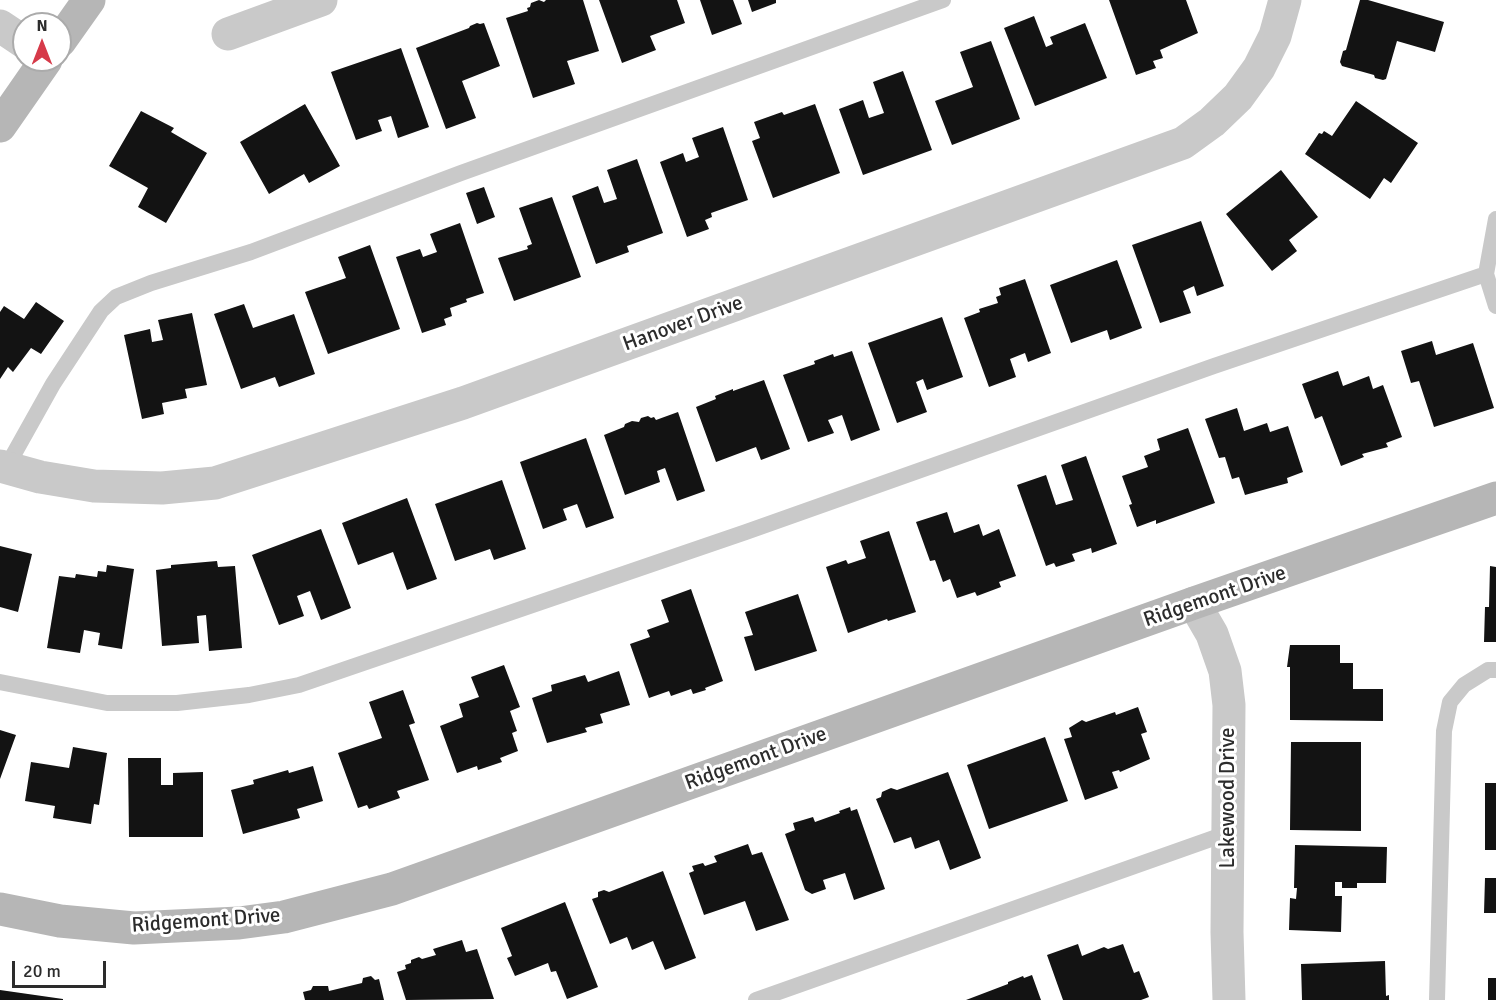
<!DOCTYPE html>
<style>
body{margin:0}
#map{position:relative;width:1496px;height:1000px;overflow:hidden;background:#fff;font-family:Signika,sans-serif}
canvas{display:block}
.north{position:absolute;left:12px;top:12px;width:60px;height:60px;box-sizing:border-box;background:#fff;border:2px solid #ababab;border-radius:50%;rotate:0deg;font-size:16px;font-weight:700;line-height:24px;text-align:center;color:#2c2c2c}
.north::after{content:'';display:block;margin:auto;width:21px;height:27px;background:#d63a49;clip-path:polygon(50% 0,100% 100%,50% 72%,0 100%)}
.scale{position:absolute;left:12px;top:961px;width:94px;height:27px;box-sizing:border-box;border:3px solid #2c2c2c;border-top:0;padding-left:8px;font-size:18px;line-height:21px;white-space:nowrap;color:#2c2c2c;-webkit-text-stroke:4px #fff;paint-order:stroke}
</style>
<div id="map">
<canvas width="1496" height="1000"></canvas>
<div class="north">N</div>
<div class="scale">20 m</div>
</div>
<script>
const context = document.querySelector('canvas').getContext('2d');
context.lineJoin = 'round';
function fillPath(path, color) { context.fillStyle = color; context.fill(path, 'evenodd'); }
const toPath = rows => new Path2D(rows.map(r => 'M' + r).join(''));
function trace(path, color, width, dash) { context.strokeStyle = color; context.lineWidth = width; context.lineCap = dash ? 'butt' : 'round'; context.setLineDash(dash || []); context.stroke(path); }
function write(font, color, halo, rows, align = 'center') {
  context.font = font + ' Signika,sans-serif'; context.lineWidth = 6; context.setLineDash([]); context.textBaseline = 'middle'; context.strokeStyle = halo; context.fillStyle = color; for (const [text, x, y, turn = 0] of rows) {
    context.save(); context.translate(x, y); context.rotate((+turn || 0) * Math.PI / 180); context.textAlign = isNaN(turn) ? turn : align; if (halo) context.strokeText(text, 0, 0); context.fillText(text, 0, 0); context.restore();
  }
}
const building = toPath([
 [539,0,544,2,546,0,583,0,599,51,567,61,575,84,533,98,506,18,528,11,527,8,530,7,531,3],
 [599,0,677,0,685,23,650,36,656,50,622,63],
 [700,0,733,0,742,24,712,35],
 [748,0,776,0,776,3,752,12],
 [1109,0,1186,0,1198,33,1160,50,1163,58,1153,61,1156,68,1136,75],
 [1360,0,1368,0,1444,22,1435,52,1397,41,1386,79,1383,80,1375,78,1374,75,1342,66,1340,62,1343,51,1346,50],
 [1034,16,1046,47,1053,44,1050,37,1085,23,1107,78,1035,106,1004,28],
 [477,23,480,24,484,23,500,66,462,81,476,118,446,129,416,48,469,28,470,26],
 [991,41,1020,119,952,145,935,101,973,87,960,52],
 [401,48,429,127,398,138,391,116,378,120,382,131,356,140,331,72],
 [903,71,932,150,863,175,839,109,863,100,869,118,884,113,873,82],
 [1356,101,1418,143,1391,183,1384,178,1370,199,1305,154,1319,133,1322,134,1324,131,1332,136],
 [305,104,340,166,309,183,304,174,269,194,240,142],
 [815,104,840,173,773,198,752,141,760,138,754,122,782,112,784,115],
 [141,111,174,128,171,132,207,153,166,223,138,207,148,188,109,166],
 [723,127,748,200,711,213,712,217,705,220,709,229,687,237,660,162,683,153,686,162,699,157,692,138],
 [637,159,663,233,627,246,629,252,596,264,572,196,598,186,604,203,617,199,607,170],
 [1281,170,1318,217,1289,240,1297,251,1272,271,1226,214],
 [484,187,495,217,477,224,466,193],
 [552,197,581,277,514,301,498,258,528,249,527,246,532,244,519,208],
 [1201,221,1224,286,1197,296,1194,286,1183,291,1191,313,1160,323,1132,245],
 [460,223,484,293,466,299,467,302,450,308,452,316,444,319,446,325,422,333,396,257,420,249,423,257,437,252,430,234],
 [370,245,400,329,328,354,305,292,346,278,338,257],
 [1117,260,1142,328,1110,340,1107,330,1071,343,1050,285],
 [1025,279,1051,353,1028,362,1025,353,1010,359,1016,377,989,387,964,318,980,312,979,309,998,303,996,297,1001,295,999,288],
 [36,302,64,321,41,354,31,348,13,372,8,367,0,379,0,312,4,306,24,319],
 [244,304,253,328,294,314,315,374,279,387,275,377,241,389,214,314],
 [192,313,207,385,185,389,187,398,162,403,164,414,142,419,124,335,150,329,152,342,163,340,158,320],
 [942,317,963,377,927,390,923,379,916,382,927,412,897,423,868,343],
 [1432,341,1436,355,1473,343,1494,408,1434,427,1419,381,1411,383,1401,351],
 [852,351,880,430,851,441,842,415,828,420,834,433,808,442,783,375,815,364,814,361,833,354,834,357],
 [1338,371,1343,386,1369,376,1373,389,1383,385,1402,437,1386,443,1388,447,1362,454,1364,457,1341,466,1322,416,1315,419,1302,384],
 [764,380,790,449,761,460,756,447,716,462,696,407,716,399,715,396,733,389,733,391],
 [1237,408,1244,431,1267,423,1270,432,1288,426,1303,472,1287,478,1288,483,1245,495,1239,477,1232,479,1225,457,1219,458,1205,419],
 [678,412,705,491,677,501,665,468,657,471,660,482,625,495,604,435,624,427,625,424,632,421,639,422,641,418,648,416,651,418,654,417,656,420],
 [1188,428,1215,503,1156,524,1156,520,1137,527,1129,505,1132,504,1122,476,1148,467,1144,456,1160,450,1157,439],
 [586,438,614,518,586,528,577,504,563,509,567,520,543,529,520,462],
 [1086,456,1117,544,1092,553,1091,548,1072,554,1075,561,1056,567,1054,563,1046,566,1017,485,1046,475,1056,505,1073,500,1061,465],
 [502,480,526,549,494,560,490,549,455,561,435,504],
 [407,498,437,579,407,590,393,552,358,565,342,523],
 [947,512,954,533,979,524,983,536,999,529,1016,576,999,582,1001,587,977,596,975,592,957,598,950,579,943,582,935,560,930,561,916,522],
 [321,529,351,608,321,620,310,591,297,596,304,616,279,625,252,555],
 [889,531,916,612,888,621,887,619,848,633,826,567,846,560,848,564,866,558,860,541],
 [0,546,32,554,18,612,0,607],
 [217,561,218,567,235,566,242,648,209,651,206,615,197,616,199,643,162,646,156,570,171,568,171,565],
 [107,565,134,569,122,649,98,645,100,633,84,630,80,653,47,648,59,576,75,578,76,574,97,577,98,571,106,572],
 [1490,566,1496,567,1496,642,1484,642,1485,607,1489,607],
 [691,589,723,681,705,688,706,690,693,694,691,689,671,696,669,691,649,698,630,644,650,637,647,630,669,622,661,600],
 [798,594,817,651,755,671,744,637,753,635,745,612],
 [1290,645,1340,645,1340,663,1353,663,1353,689,1383,689,1383,721,1290,720,1290,667,1287,667],
 [504,665,520,707,510,711,517,731,512,733,518,751,500,758,502,762,478,770,477,766,457,773,440,726,463,717,459,704,479,697,471,677],
 [619,671,630,705,600,714,603,723,585,728,587,732,547,743,532,698,552,691,551,685,585,675,588,682],
 [403,690,415,723,409,725,429,780,397,791,400,798,369,809,367,805,358,808,338,753,382,738,369,702],
 [1138,707,1147,732,1141,734,1150,759,1120,772,1119,770,1112,772,1118,788,1085,800,1064,739,1072,737,1069,728,1082,720,1086,722,1115,712,1116,715],
 [0,730,16,735,0,779],
 [1045,737,1068,801,989,829,967,765],
 [1291,742,1361,742,1361,831,1290,830],
 [73,747,107,753,99,805,94,804,91,824,53,818,55,806,25,801,31,762,69,768],
 [128,758,161,758,161,785,173,785,173,773,203,772,203,837,129,837],
 [313,766,323,801,297,809,300,818,243,834,231,790,254,784,253,780,288,770,289,773],
 [948,772,981,858,950,870,939,840,915,849,911,837,894,843,876,799,881,797,882,792,891,788,897,790],
 [1485,783,1496,783,1496,850,1485,850],
 [850,807,851,811,857,809,885,889,854,900,845,873,823,880,826,889,812,894,805,890,785,834,795,830,793,823,813,817,815,822,840,813,839,811],
 [748,844,752,855,762,852,789,920,756,931,745,901,704,915,689,873,694,871,692,866,703,863,705,866,717,862,714,856],
 [1295,845,1387,847,1386,883,1357,883,1357,888,1342,888,1342,882,1335,882,1335,896,1342,896,1341,932,1289,930,1290,898,1296,899,1297,888,1294,888],
 [663,871,696,958,665,970,653,941,632,950,627,937,610,944,592,899,598,897,598,892,604,890,609,892],
 [1485,878,1496,878,1496,913,1484,913],
 [565,902,598,987,567,999,556,971,551,972,548,963,515,976,507,958,512,956,501,928],
 [462,940,466,952,477,949,494,999,406,1000,397,972,406,969,405,965,411,963,411,960,419,957,422,959,436,955,433,949],
 [1078,944,1082,956,1104,947,1108,949,1123,944,1134,973,1139,971,1149,997,1141,1000,1063,1000,1047,955],
 [1385,961,1386,996,1389,995,1389,1000,1302,1000,1301,964],
 [1032,975,1041,1000,966,1000,1008,984,1008,982,1023,976,1024,978],
 [371,976,375,980,379,979,384,1000,305,1000,303,992,311,990,313,986,328,986,329,991,362,983,363,978],
 [1488,978,1496,978,1496,1000,1488,1000],
 [0,990,63,999,63,1000,0,1000]
]);
const lane = toPath([
 [1496,219,1486,274,1496,306],
 [6,468,53,384,101,311,116,297,151,283,251,252,461,173,943,0],
 [0,682,107,703,177,703,249,695,299,685,746,532,1214,366,1486,274],
 [756,1000,1228,833],
 [1437,1000,1444,731,1450,702,1464,685,1488,670,1496,670]
]);
const street = toPath([
 [0,26,24,42],
 [228,34,321,0],
 [0,466,40,477,94,486,162,488,215,483,463,403,1183,143,1212,122,1238,97,1259,68,1275,36,1285,0],
 [1194,603,1212,634,1225,671,1229,705,1227,932,1229,1000]
]);
const secondary = toPath([
 [60,41,89,0],
 [0,126,46,60],
 [0,909,60,921,134,928,239,923,284,917,392,889,1194,603,1496,498]
]);
const streetNames = [
 ["Hanover Drive",683,324,-20],
 ["Ridgemont Drive",1215,597,-19],
 ["Ridgemont Drive",756,759,-20],
 ["Lakewood Drive",1228,798,-90],
 ["Ridgemont Drive",206,921,-4]
];
fillPath(building, '#131313');
trace(lane, '#c9c9c9', 16);
trace(street, '#c9c9c9', 33);
trace(secondary, '#b6b6b6', 33);
write('21px', '#2c2c2c', '#fff', streetNames);
</script>
